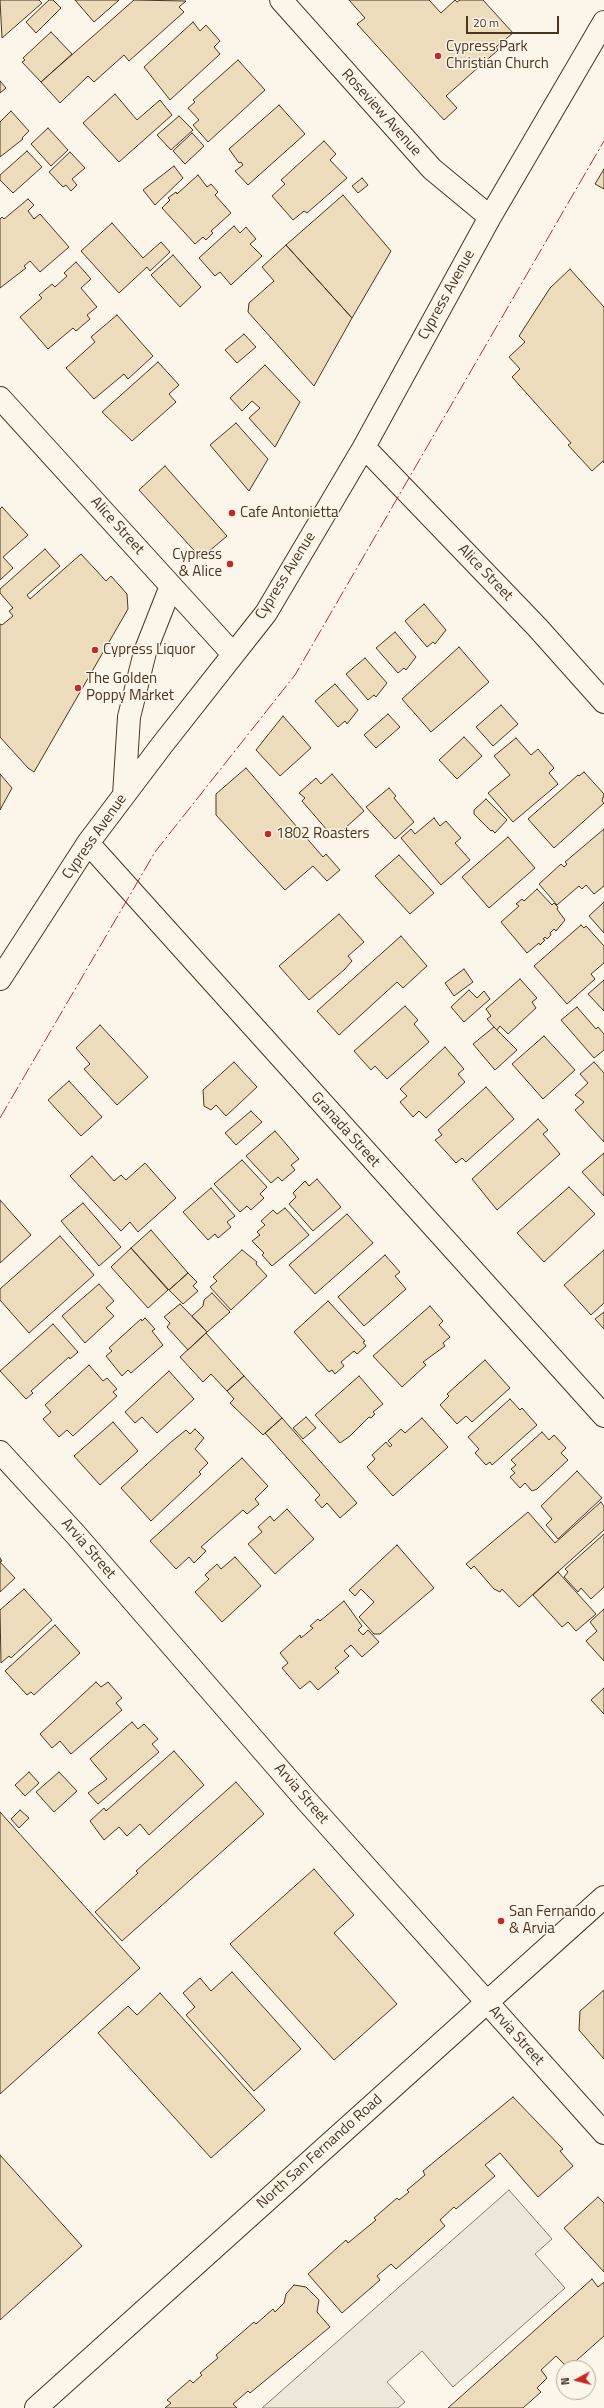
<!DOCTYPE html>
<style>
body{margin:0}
#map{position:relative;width:604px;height:2408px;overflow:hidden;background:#fbf6e9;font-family:"Titillium Web",sans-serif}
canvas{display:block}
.north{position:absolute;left:556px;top:2360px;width:40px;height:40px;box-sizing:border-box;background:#fbf6e9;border:1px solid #b4a999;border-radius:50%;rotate:263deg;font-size:11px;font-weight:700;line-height:16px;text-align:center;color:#4a3520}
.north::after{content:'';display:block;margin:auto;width:14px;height:18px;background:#c62828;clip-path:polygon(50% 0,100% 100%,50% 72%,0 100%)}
.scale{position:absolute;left:466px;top:16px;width:93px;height:18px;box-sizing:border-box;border:2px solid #4a3520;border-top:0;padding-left:5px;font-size:12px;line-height:14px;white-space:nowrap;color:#4a3520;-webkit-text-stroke:3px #fbf6e9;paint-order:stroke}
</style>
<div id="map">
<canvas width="604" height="2408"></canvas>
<div class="north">N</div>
<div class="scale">20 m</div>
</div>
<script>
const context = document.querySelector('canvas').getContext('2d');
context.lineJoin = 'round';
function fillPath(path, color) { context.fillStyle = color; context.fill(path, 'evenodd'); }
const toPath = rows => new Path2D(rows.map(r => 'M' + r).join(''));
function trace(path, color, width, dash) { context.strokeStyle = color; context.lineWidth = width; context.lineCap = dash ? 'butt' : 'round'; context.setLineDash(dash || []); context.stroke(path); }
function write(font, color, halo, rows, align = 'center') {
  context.font = font + ' "Titillium Web",sans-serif'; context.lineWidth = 3; context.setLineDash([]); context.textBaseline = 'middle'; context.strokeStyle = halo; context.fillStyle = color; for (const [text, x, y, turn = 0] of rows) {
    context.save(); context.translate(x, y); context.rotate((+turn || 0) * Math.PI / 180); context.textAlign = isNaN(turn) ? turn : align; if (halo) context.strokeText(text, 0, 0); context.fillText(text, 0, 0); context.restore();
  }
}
const parking = toPath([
 [509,2190,552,2239,535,2254,565,2288,453,2387,422,2351,387,2382,405,2402,398,2408,262,2408,509,2190]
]);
const building = toPath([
 [0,0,39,0,42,3,2,38,0,0],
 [49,0,53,0,61,8,36,33,26,22,49,0],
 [75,0,119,0,94,22,75,0],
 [134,0,186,1,179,7,184,12,129,61,124,55,94,82,88,76,60,103,41,82,134,0],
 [349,0,429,0,441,13,455,0,457,2,460,0,483,0,513,33,496,47,498,50,446,96,457,108,444,120,357,24,365,18,349,0],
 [193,22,200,31,206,25,220,41,214,47,220,54,170,100,144,67,193,22],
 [51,32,72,54,41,82,22,62,25,60,23,58,51,32],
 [238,60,265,90,208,142,193,125,199,120,188,108,195,102,193,100,238,60],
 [0,81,6,88,0,93,0,81],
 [115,94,137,120,160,100,172,115,119,162,83,123,115,94],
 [279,105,305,134,248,185,235,171,243,165,241,162,239,163,229,149,279,105],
 [11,111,29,131,22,138,23,139,0,157,0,122,11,111],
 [179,116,193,130,171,150,157,135,179,116],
 [48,128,68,150,51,166,31,144,48,128],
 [192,133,204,146,185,164,173,151,192,133],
 [324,141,336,154,330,160,347,178,307,213,304,211,293,220,272,196,285,184,281,180,324,141],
 [27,151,42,167,13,193,0,180,0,175,27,151],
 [70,152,85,168,72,179,77,185,71,191,66,185,63,187,49,172,70,152],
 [174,166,183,178,155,205,143,190,174,166],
 [604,169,604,189,595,184,604,169],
 [198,175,207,187,211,184,218,192,215,195,231,213,211,231,213,233,206,240,203,237,195,244,162,208,170,200,168,198,176,192,177,194,198,175],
 [362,178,368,185,358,193,352,186,362,178],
 [343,195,391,251,352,318,286,245,343,195],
 [28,199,34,205,28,211,34,219,40,214,69,247,40,272,30,261,24,266,26,268,0,288,0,219,2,217,4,219,28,199],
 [112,223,143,258,161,242,170,252,150,271,147,267,119,293,81,251,112,223],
 [234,226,240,233,246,227,256,239,250,244,262,256,231,285,220,272,215,276,199,258,234,226],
 [286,245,352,318,314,386,248,312,249,303,274,281,262,267,286,245],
 [173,255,201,287,180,307,151,275,173,255],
 [76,262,91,279,81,288,97,307,87,315,90,319,76,331,73,328,48,349,20,317,42,298,39,295,52,284,55,287,67,276,64,273,76,262],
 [570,269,604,307,604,463,603,461,592,471,568,445,571,443,512,377,520,369,509,357,525,342,519,336,550,288,570,269],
 [117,315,153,356,128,379,124,374,94,399,66,368,95,342,91,337,117,315],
 [244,334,256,347,237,363,225,350,244,334],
 [158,362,179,385,169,394,176,402,132,441,102,412,158,362],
 [265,365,300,402,275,447,249,418,260,408,252,401,242,411,230,398,265,365],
 [236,423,268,459,249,491,210,445,236,423],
 [165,466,227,536,201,558,139,490,165,466],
 [2,507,28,535,3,557,13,568,0,580,0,509,2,507],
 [45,549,60,566,27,595,30,599,81,554,106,581,111,576,127,594,128,609,34,772,28,768,0,737,0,624,2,625,13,616,9,611,13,608,0,593,0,589,45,549],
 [424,604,446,630,435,644,433,642,427,647,405,621,424,604],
 [395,632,416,657,406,670,404,668,398,673,376,648,395,632],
 [459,647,489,682,431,732,402,699,459,647],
 [365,658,387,683,376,697,374,695,368,700,346,674,365,658],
 [335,684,358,710,347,724,345,721,338,727,315,701,335,684],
 [501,705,518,724,493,746,476,727,501,705],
 [388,714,400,727,376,748,364,735,388,714],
 [283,716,311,748,280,776,256,750,283,716],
 [464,737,482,756,457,779,439,760,464,737],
 [516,738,531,755,538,749,554,768,549,773,558,784,513,822,488,793,510,775,494,756,516,738],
 [246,768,323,857,326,854,340,870,327,881,313,866,285,890,216,815,216,794,246,768],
 [584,772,604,794,602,801,604,803,554,848,528,819,578,775,579,776,584,772],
 [0,774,12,788,0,810,0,774],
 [332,774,364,811,334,838,302,801,305,798,299,793,316,778,321,784,332,774],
 [389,788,396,796,394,798,414,822,395,839,366,807,389,788],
 [486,799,507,820,495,833,492,830,491,831,474,814,474,810,486,799],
 [434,818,440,826,446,821,461,838,455,843,470,860,441,885,401,838,411,829,415,834,434,818],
 [604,829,604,886,594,894,586,885,582,889,579,886,557,905,539,884,561,864,564,867,567,864,565,862,604,829],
 [508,837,535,868,489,908,462,877,508,837],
 [399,855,434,893,410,914,375,876,399,855],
 [537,889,552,905,554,903,558,907,557,909,565,920,556,931,554,929,550,933,551,935,547,939,545,937,543,939,545,940,540,945,539,943,527,953,501,922,519,906,516,904,522,899,524,901,537,889],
 [604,902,604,933,589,916,604,902],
 [339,914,364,942,348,956,352,961,344,970,309,1000,279,966,339,914],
 [581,925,584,928,586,926,604,946,604,963,591,974,595,979,567,1004,534,966,581,925],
 [401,936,427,966,403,988,397,982,339,1035,317,1011,401,936],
 [464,969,473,982,454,996,445,983,464,969],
 [520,979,537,998,532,1002,536,1008,508,1034,500,1026,497,1030,494,1027,487,1019,491,1016,486,1009,520,979],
 [604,980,604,1011,588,994,604,980],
 [469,990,477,998,484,991,490,999,464,1022,451,1007,469,990],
 [405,1006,418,1020,414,1024,429,1042,387,1079,375,1066,371,1070,354,1051,405,1006],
 [577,1007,596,1029,598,1027,604,1034,604,1050,594,1058,561,1020,577,1007],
 [100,1025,148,1077,117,1105,84,1069,90,1064,76,1048,100,1025],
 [494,1027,517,1050,495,1070,473,1044,494,1027],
 [544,1036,575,1070,543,1099,512,1064,544,1036],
 [445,1047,464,1069,458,1074,465,1082,426,1118,419,1111,413,1117,400,1102,407,1096,400,1089,445,1047],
 [234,1062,257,1087,226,1116,216,1105,211,1110,204,1106,203,1090,234,1062],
 [594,1062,604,1073,604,1142,575,1110,584,1102,575,1095,588,1083,580,1074,594,1062],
 [69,1081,102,1117,81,1136,48,1100,69,1081],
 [486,1087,514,1119,466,1162,462,1158,456,1163,435,1140,442,1135,438,1130,486,1087],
 [251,1111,262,1122,236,1145,225,1133,251,1111],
 [538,1119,548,1130,543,1134,560,1154,497,1210,472,1179,538,1119],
 [275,1131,299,1159,291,1165,295,1170,282,1181,278,1177,271,1183,246,1156,275,1131],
 [604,1153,604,1196,582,1172,604,1153],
 [92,1156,114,1181,121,1175,126,1180,145,1163,176,1198,138,1232,130,1222,121,1231,70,1176,92,1156],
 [242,1160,267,1187,260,1194,264,1198,251,1210,247,1206,240,1212,214,1184,242,1160],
 [317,1179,341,1207,313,1231,289,1204,296,1197,293,1193,305,1181,309,1186,317,1179],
 [569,1187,595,1214,544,1262,517,1233,569,1187],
 [211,1188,235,1216,227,1222,231,1227,218,1238,215,1234,208,1240,183,1212,211,1188],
 [0,1200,31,1235,0,1263,0,1200],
 [83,1203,121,1247,99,1266,61,1221,83,1203],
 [285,1208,309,1235,272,1266,262,1255,264,1253,252,1241,260,1235,257,1232,265,1225,261,1221,273,1210,277,1214,285,1208],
 [347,1214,373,1243,315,1294,289,1265,347,1214],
 [151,1230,188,1273,169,1290,131,1248,151,1230],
 [60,1236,94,1275,29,1333,0,1300,0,1289,60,1236],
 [131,1248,168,1290,148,1308,111,1267,131,1248],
 [242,1250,257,1262,256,1264,267,1276,231,1310,210,1287,217,1281,213,1277,242,1250],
 [604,1250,604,1303,591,1315,564,1285,604,1250],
 [385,1255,400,1272,395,1276,406,1289,364,1326,338,1297,385,1255],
 [188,1273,197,1282,193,1286,198,1291,183,1304,169,1290,188,1273],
 [99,1284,114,1301,106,1308,114,1316,85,1343,62,1316,99,1284],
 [212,1293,230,1312,207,1332,192,1316,203,1306,204,1300,212,1293],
 [328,1301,365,1341,363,1342,366,1346,357,1354,354,1351,341,1362,344,1366,335,1374,332,1370,329,1372,294,1332,328,1301],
 [180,1304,207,1332,188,1350,167,1327,170,1323,164,1317,180,1304],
 [430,1306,443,1321,439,1325,450,1337,443,1343,445,1346,423,1362,426,1365,402,1387,373,1356,430,1306],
 [604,1312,604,1329,595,1319,604,1312],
 [145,1318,155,1329,152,1331,163,1345,131,1373,128,1370,122,1376,106,1356,112,1351,109,1348,141,1319,142,1321,145,1318],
 [53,1324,78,1352,70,1359,69,1357,31,1391,33,1393,26,1399,0,1371,53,1324],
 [206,1333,244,1376,227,1391,211,1374,203,1382,180,1357,206,1333],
 [485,1360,510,1388,472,1422,466,1416,457,1424,440,1405,449,1396,447,1394,485,1360],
 [89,1365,103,1381,107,1378,117,1389,113,1392,117,1396,73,1436,67,1430,59,1437,43,1419,51,1412,45,1405,89,1365],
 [169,1371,194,1399,157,1433,142,1417,135,1423,125,1412,169,1371],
 [244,1376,282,1418,263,1435,230,1403,234,1399,227,1391,244,1376],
 [359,1376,383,1404,373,1412,375,1414,371,1418,369,1417,350,1436,340,1443,315,1415,359,1376],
 [510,1399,520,1410,522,1408,537,1425,492,1465,490,1462,486,1465,475,1453,479,1449,468,1437,510,1399],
 [306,1417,316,1428,303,1439,293,1428,306,1417],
 [282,1418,357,1503,340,1518,327,1503,322,1508,315,1500,320,1495,265,1433,282,1418],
 [422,1418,448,1447,393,1496,367,1467,375,1459,372,1455,386,1442,390,1447,392,1445,388,1441,401,1429,405,1433,422,1418],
 [113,1422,138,1451,100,1485,74,1456,113,1422],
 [195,1429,204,1438,195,1449,208,1463,199,1472,201,1474,151,1521,121,1488,171,1442,186,1430,190,1434,195,1429],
 [542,1432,549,1440,554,1435,566,1448,561,1453,568,1460,537,1489,532,1491,525,1483,520,1488,510,1477,515,1473,511,1469,516,1465,511,1460,542,1432],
 [242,1458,268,1486,255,1499,259,1504,247,1514,243,1510,201,1547,206,1551,194,1563,189,1557,176,1569,150,1541,242,1458],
 [577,1471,602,1498,558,1539,546,1525,552,1519,541,1506,577,1471],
 [601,1502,604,1506,604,1530,519,1607,502,1589,500,1592,494,1589,474,1566,471,1569,466,1564,528,1512,555,1543,601,1502],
 [287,1509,314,1539,275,1574,248,1544,262,1532,258,1527,270,1516,274,1521,287,1509],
 [604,1534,604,1587,591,1599,581,1588,578,1592,564,1577,568,1572,565,1569,604,1534],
 [397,1545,434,1588,380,1634,374,1634,359,1617,374,1602,361,1589,355,1596,349,1590,397,1545],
 [235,1557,261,1586,222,1622,195,1592,209,1579,205,1575,217,1564,221,1569,235,1557],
 [0,1558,2,1561,0,1562,15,1578,0,1592,0,1558],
 [558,1572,596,1614,576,1631,568,1622,562,1627,533,1595,558,1572],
 [24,1589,52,1620,11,1658,9,1656,1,1663,0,1610,24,1589],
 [344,1601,362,1626,358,1630,363,1635,368,1630,379,1642,362,1657,351,1645,344,1651,349,1656,335,1668,339,1672,318,1690,310,1681,300,1689,282,1668,288,1663,280,1653,300,1635,301,1638,313,1628,310,1626,318,1619,320,1621,344,1601],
 [604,1609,604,1661,586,1641,597,1631,590,1622,604,1609],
 [55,1625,80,1653,34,1695,31,1692,27,1695,5,1671,55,1625],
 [96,1682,101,1687,108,1682,122,1698,116,1703,122,1710,71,1754,60,1741,52,1748,40,1734,96,1682],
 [604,1688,604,1714,591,1700,604,1688],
 [132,1722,138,1729,144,1724,158,1739,152,1744,159,1752,98,1804,88,1793,107,1779,90,1759,132,1722],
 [174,1751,204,1785,149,1835,140,1824,127,1836,119,1827,104,1840,90,1821,104,1808,106,1811,174,1751],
 [29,1772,39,1783,25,1796,15,1785,29,1772],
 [59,1772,77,1791,54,1812,36,1792,59,1772],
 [236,1782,264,1814,122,1941,95,1912,138,1873,136,1871,236,1782],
 [20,1810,29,1818,19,1828,11,1819,20,1810],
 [0,1812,140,1968,0,2094,0,1812],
 [314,1869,354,1915,334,1933,397,2004,334,2060,230,1944,314,1869],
 [232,1972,301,2049,254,2091,186,2015,195,2007,183,1993,200,1978,211,1991,232,1972],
 [604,1990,604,2059,579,2030,580,2011,604,1990],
 [160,1993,265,2110,211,2158,98,2033,128,2006,137,2015,160,1993],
 [513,2097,563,2149,560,2151,573,2166,538,2197,500,2153,485,2165,495,2176,456,2209,454,2207,440,2220,445,2226,396,2269,391,2264,377,2276,380,2280,342,2313,308,2274,346,2240,348,2243,376,2220,374,2218,397,2198,399,2200,409,2192,407,2190,425,2175,423,2171,513,2097],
 [0,2155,82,2246,0,2320,0,2155],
 [598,2197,604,2203,604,2272,564,2228,598,2197],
 [592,2279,598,2287,604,2282,604,2336,568,2368,556,2356,541,2370,547,2378,537,2388,541,2392,523,2408,448,2408,592,2279],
 [294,2285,306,2287,319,2300,317,2312,330,2327,250,2393,248,2391,233,2404,237,2408,165,2408,171,2403,167,2400,190,2380,193,2383,202,2375,200,2373,218,2358,216,2355,254,2322,256,2324,273,2309,275,2312,284,2303,286,2294,294,2285]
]);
const minor = toPath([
 [281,0,432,169,490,217],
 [0,398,233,654],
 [364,447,537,627,604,702],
 [124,795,129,717,145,652,171,586],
 [88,843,604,1416],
 [0,979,88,843,162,745,266,613,364,447,490,217,604,22],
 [0,1452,76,1535,305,1799,604,2133]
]);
const major = toPath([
 [36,2408,604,1897]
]);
const power = toPath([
 [0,1118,155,852,295,675,604,141]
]);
const markers = [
 [438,56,4,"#c62828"],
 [232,513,4,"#c62828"],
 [230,564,4,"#c62828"],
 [95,650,4,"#c62828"],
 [78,688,4,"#c62828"],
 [268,834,4,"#c62828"],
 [501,1921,4,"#c62828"]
];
const poiNames = [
 ["Cypress Park",446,47],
 ["Christian Church",446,64],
 ["Cafe Antonietta",240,513],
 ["Cypress",222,555,"right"],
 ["& Alice",222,572,"right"],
 ["Cypress Liquor",103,650],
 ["The Golden",86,679],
 ["Poppy Market",86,696],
 ["1802 Roasters",276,834],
 ["San Fernando",509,1912],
 ["& Arvia",509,1929]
];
const streetNames = [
 ["Roseview Avenue",381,113,48],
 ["Cypress Avenue",447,295,-61],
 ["Alice Street",117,526,48],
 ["Alice Street",485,573,46],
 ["Cypress Avenue",286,576,-58],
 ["Cypress Avenue",95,837,-55],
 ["Granada Street",345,1130,48],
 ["Arvia Street",88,1549,49],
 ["Arvia Street",301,1794,49],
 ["Arvia Street",516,2036,48],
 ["North San Fernando Road",320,2152,-42]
];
fillPath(parking, '#ede7d9');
trace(parking, '#887966', 1);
fillPath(building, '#ecdcbc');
trace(building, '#4a3520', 1);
trace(minor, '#4a3520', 24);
trace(major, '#4a3520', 24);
trace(minor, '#fbf6e9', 22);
trace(major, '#fbf6e9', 22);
trace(power, '#c62828', 1, [14, 3, 2, 3]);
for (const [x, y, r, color] of markers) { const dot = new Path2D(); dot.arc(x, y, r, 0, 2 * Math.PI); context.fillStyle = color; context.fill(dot); trace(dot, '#fbf6e9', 1.5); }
write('15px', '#4a3520', '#fbf6e9', poiNames, 'left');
write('15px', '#4a3520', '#fbf6e9', streetNames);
</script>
